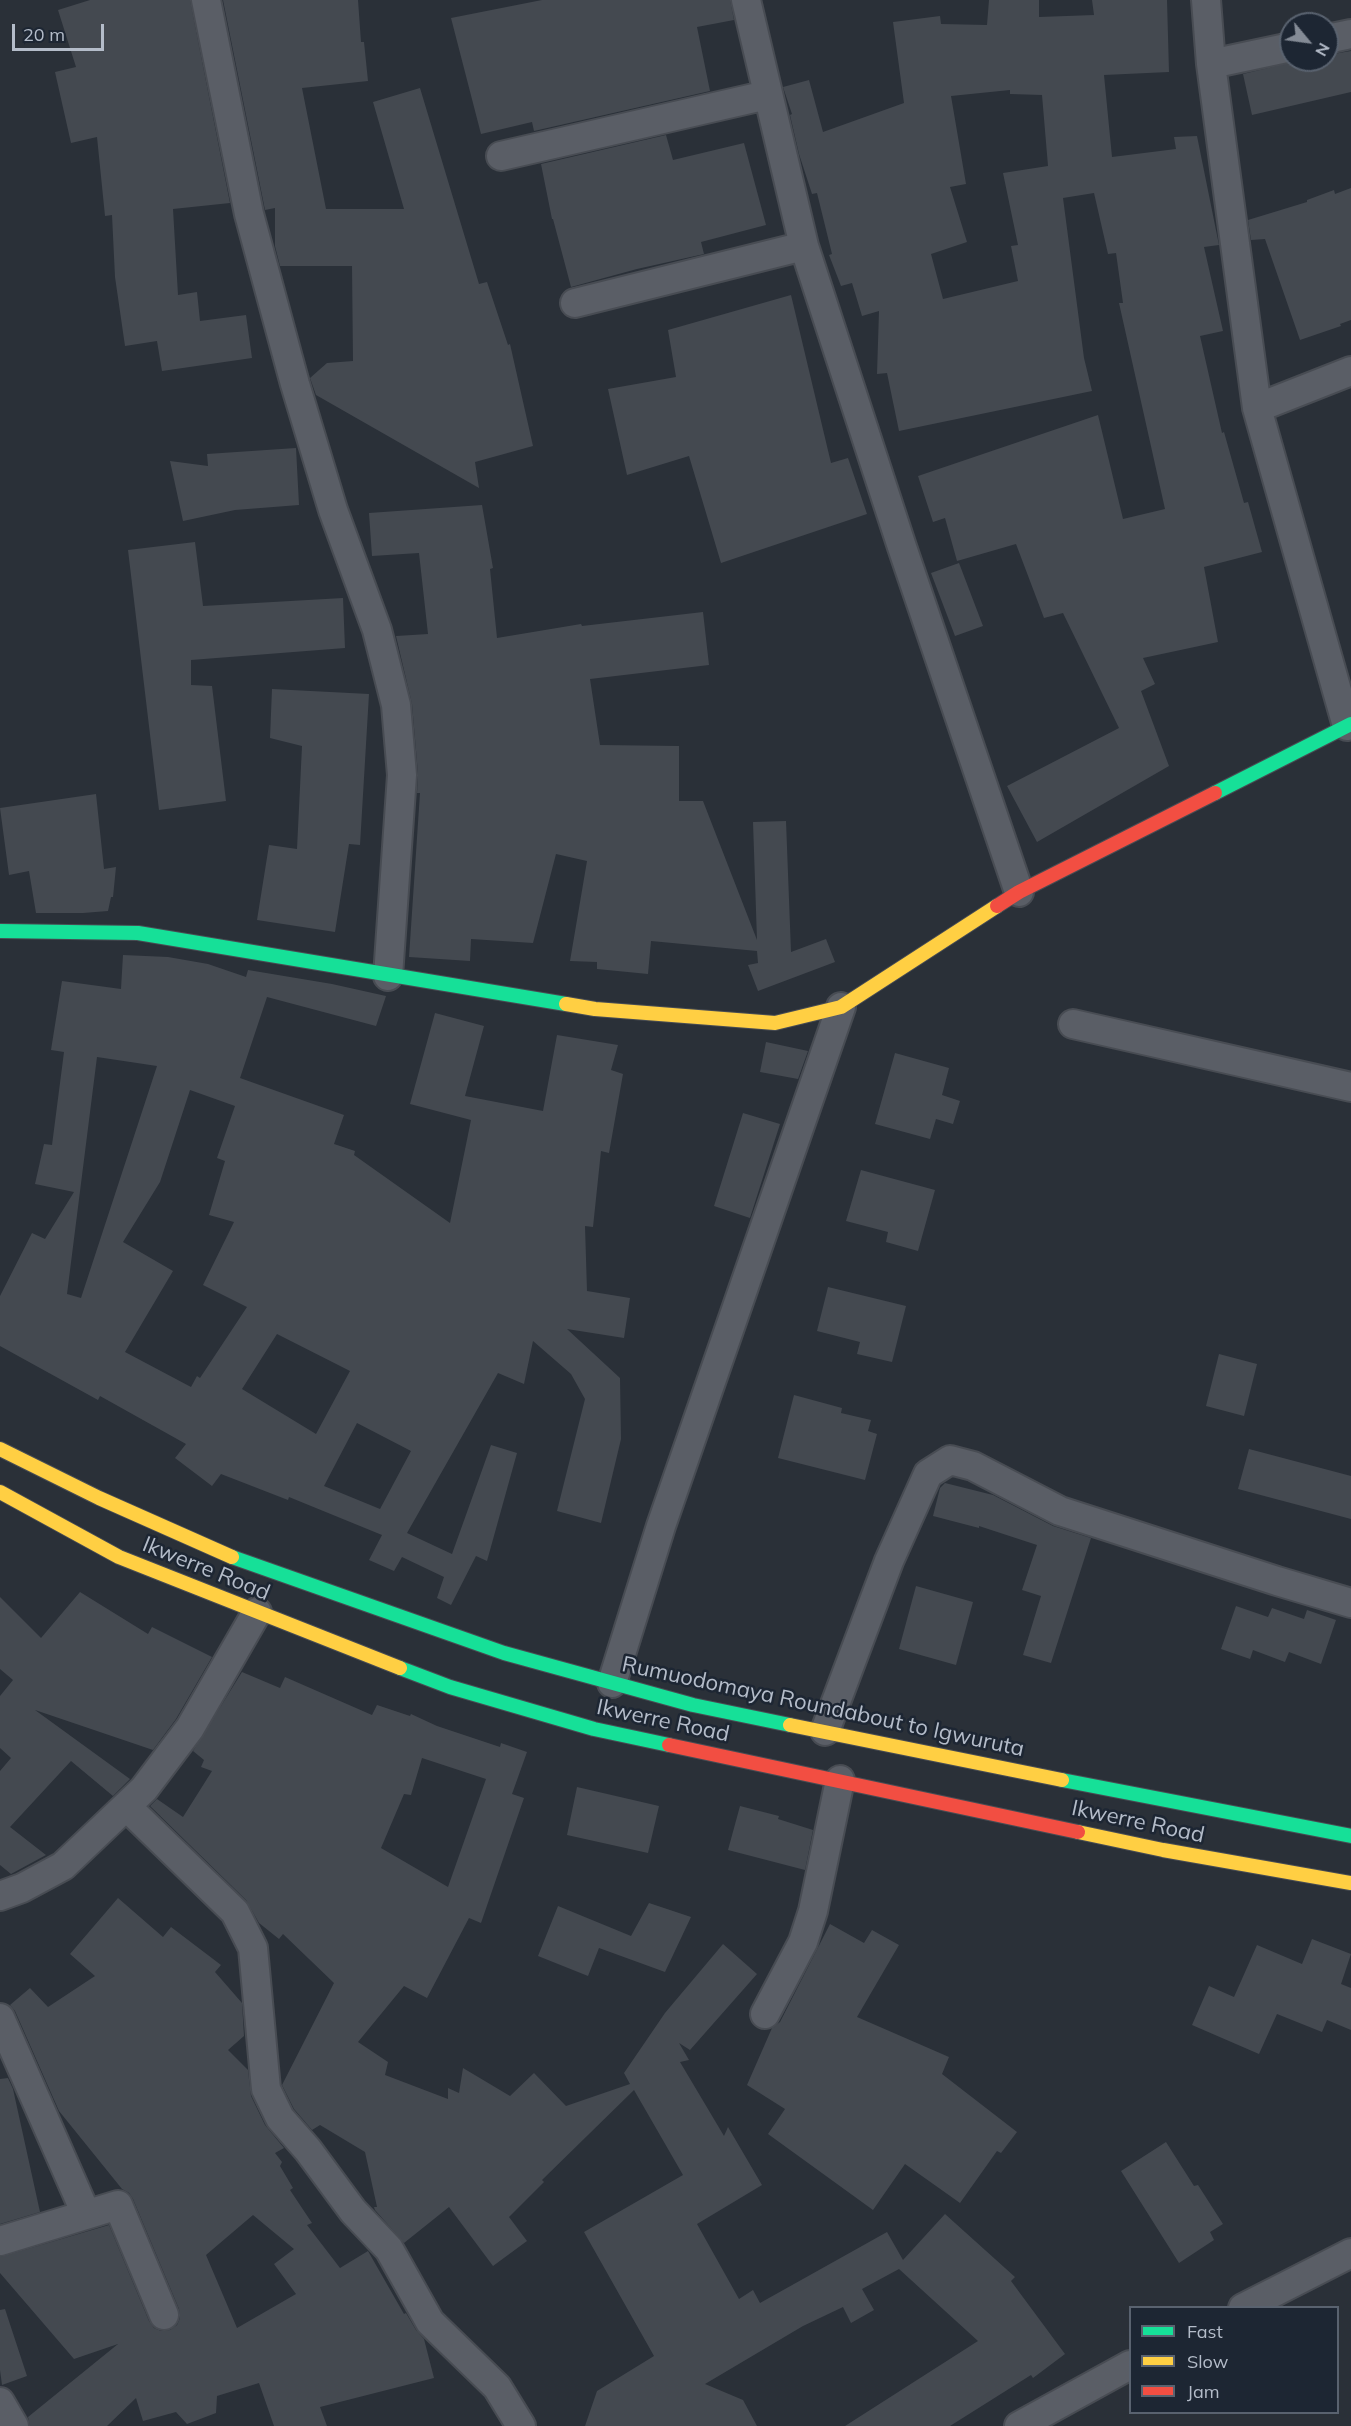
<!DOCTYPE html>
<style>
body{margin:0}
#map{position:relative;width:1351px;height:2426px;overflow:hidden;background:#2a3038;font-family:Mulish,sans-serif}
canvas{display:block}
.legend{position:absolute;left:1129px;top:2306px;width:210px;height:108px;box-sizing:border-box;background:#1d2633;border:2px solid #59626f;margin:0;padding:8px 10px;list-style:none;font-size:18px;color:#b4bcc9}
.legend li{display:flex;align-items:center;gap:12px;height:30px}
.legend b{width:30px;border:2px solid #59626f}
.north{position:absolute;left:1279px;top:12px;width:60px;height:60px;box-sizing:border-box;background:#1d2633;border:2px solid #59626f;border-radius:50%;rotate:119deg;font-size:16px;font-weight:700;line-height:24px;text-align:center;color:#b4bcc9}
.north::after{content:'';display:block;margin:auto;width:21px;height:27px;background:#848b96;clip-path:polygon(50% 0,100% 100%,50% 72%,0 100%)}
.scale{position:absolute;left:12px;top:24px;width:92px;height:27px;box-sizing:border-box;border:3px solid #b4bcc9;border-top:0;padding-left:8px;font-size:18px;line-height:21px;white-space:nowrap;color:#b4bcc9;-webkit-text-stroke:4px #1d2633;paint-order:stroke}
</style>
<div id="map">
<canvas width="1351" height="2426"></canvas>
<ul class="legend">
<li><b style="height:8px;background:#16e098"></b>Fast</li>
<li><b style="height:8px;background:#ffcf43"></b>Slow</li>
<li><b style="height:8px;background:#f24e42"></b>Jam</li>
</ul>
<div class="north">N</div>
<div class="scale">20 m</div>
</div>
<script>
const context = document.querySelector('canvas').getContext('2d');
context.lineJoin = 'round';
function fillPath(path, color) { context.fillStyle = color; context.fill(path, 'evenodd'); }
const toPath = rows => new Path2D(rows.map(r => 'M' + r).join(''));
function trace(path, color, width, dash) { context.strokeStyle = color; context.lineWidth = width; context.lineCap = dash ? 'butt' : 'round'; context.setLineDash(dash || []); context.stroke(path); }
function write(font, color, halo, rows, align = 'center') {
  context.font = font + ' Mulish,sans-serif'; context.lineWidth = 5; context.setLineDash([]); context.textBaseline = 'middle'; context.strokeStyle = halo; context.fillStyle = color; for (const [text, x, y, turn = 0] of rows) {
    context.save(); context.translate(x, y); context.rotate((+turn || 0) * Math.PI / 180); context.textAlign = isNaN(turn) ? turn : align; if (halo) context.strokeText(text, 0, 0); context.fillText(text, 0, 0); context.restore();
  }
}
const building = toPath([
 [90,0,190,0,230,203,173,209,178,295,197,292,200,321,246,315,252,358,162,371,157,341,125,346,115,277,112,215,105,216,97,137,71,143,55,72,76,67,58,10],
 [223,0,358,0,361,42,364,42,368,81,302,88,326,209,404,209,373,102,420,88,479,284,487,282,508,345,510,344,533,446,475,462,479,488,316,395,310,378,327,363,353,361,352,266,280,266,275,246,275,208,265,210],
 [542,0,730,0,734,20,697,27,710,91,534,131,532,122,481,134,451,18],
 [989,0,1039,0,1039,17,1094,15,1092,0,1167,0,1169,72,1104,75,1112,157,1176,149,1174,137,1197,136,1219,245,1204,247,1223,331,1200,336,1222,433,1224,432,1244,503,1248,502,1262,552,1204,567,1218,642,1143,658,1155,684,1141,691,1169,766,1037,842,1007,786,1119,728,1063,613,1044,618,1016,544,957,561,945,518,933,522,918,476,1098,415,1123,519,1165,509,1119,303,1123,303,1116,253,1108,254,1094,193,1063,198,1084,358,1092,391,899,431,887,373,877,374,879,311,862,316,852,283,841,286,829,255,832,254,817,193,812,194,799,154,790,115,792,114,783,87,809,80,823,132,904,103,893,22,940,16,941,24,987,25],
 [1010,90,1010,94,1042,95,1048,166,1003,173,1018,245,1011,246,1018,281,943,299,931,254,967,242,950,187,966,184,951,96],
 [1351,51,1351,92,1252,115,1243,74,1301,60,1327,60,1327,55],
 [666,135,673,160,744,143,766,225,701,242,704,254,637,269,571,287,553,219,552,219,541,164],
 [1351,188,1351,320,1340,324,1341,326,1300,340,1265,239,1251,240,1248,220,1307,202,1307,200,1334,190,1335,194],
 [791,295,831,463,848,458,867,514,721,563,689,456,627,475,608,389,676,377,668,330],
 [296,448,299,505,235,510,183,521,170,461,208,466,207,454],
 [482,505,493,568,490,569,497,638,581,624,582,626,703,612,709,665,590,679,600,745,679,746,679,801,703,801,757,940,753,822,786,821,791,952,826,939,835,962,758,991,748,965,758,963,757,951,651,941,648,974,597,969,597,962,570,961,587,861,556,854,533,943,471,939,470,961,409,957,420,793,417,793,418,774,412,704,396,636,428,634,419,553,372,556,369,513],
 [195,542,203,606,343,598,345,648,191,660,191,685,212,686,226,801,159,810,128,550],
 [959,563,983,626,955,636,931,573],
 [272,689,369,694,360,845,349,844,335,932,257,920,269,845,297,849,302,746,270,738],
 [96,794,104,869,116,867,113,897,111,897,108,911,83,913,36,913,29,871,9,875,0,808],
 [123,955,168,957,208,964,246,977,248,970,332,984,386,996,376,1026,267,997,240,1078,344,1115,334,1144,355,1151,354,1155,450,1223,471,1120,410,1104,435,1013,484,1026,465,1096,543,1111,557,1035,618,1045,611,1070,623,1074,609,1153,601,1151,593,1227,585,1226,587,1291,630,1298,624,1338,567,1329,620,1378,621,1439,601,1523,557,1511,585,1399,571,1374,533,1341,524,1384,498,1373,407,1533,452,1554,491,1445,517,1453,487,1561,476,1556,451,1605,437,1598,444,1577,402,1557,394,1571,369,1560,382,1535,289,1497,288,1500,221,1474,212,1486,175,1458,186,1444,100,1396,98,1400,0,1346,0,1296,32,1233,45,1239,74,1192,35,1184,44,1144,52,1145,64,1052,51,1050,62,981,121,989],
 [97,1057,157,1066,81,1298,67,1294],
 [190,1090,235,1106,217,1158,225,1161,209,1215,234,1222,203,1285,247,1307,200,1378,197,1376,191,1387,125,1352,173,1271,123,1242,160,1182],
 [277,1334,350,1371,316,1434,242,1389],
 [357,1423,411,1451,380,1509,324,1486],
 [766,1042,808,1051,798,1079,760,1072],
 [895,1053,949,1068,942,1095,960,1101,953,1124,936,1119,930,1139,875,1124],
 [743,1113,780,1124,750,1218,714,1206],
 [861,1170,935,1190,918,1251,886,1242,888,1232,846,1221],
 [828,1287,906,1306,892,1362,857,1354,860,1342,817,1331],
 [1219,1354,1257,1364,1244,1416,1206,1406],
 [794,1395,842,1408,841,1413,871,1420,868,1431,877,1434,865,1480,778,1458],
 [1249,1449,1351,1476,1351,1519,1238,1489],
 [945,1483,993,1495,1053,1526,1091,1538,1051,1663,1023,1655,1041,1596,1022,1590,1037,1545,979,1526,979,1528,933,1516,940,1488],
 [916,1586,973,1602,956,1665,899,1649],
 [80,1592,148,1634,152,1627,212,1657,176,1719,153,1750,35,1710,130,1779,113,1796,71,1761,10,1827,46,1855,11,1874,0,1865,0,1771,11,1758,0,1748,0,1696,13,1680,0,1669,0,1597,41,1638],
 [1236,1606,1268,1617,1272,1608,1304,1619,1307,1610,1336,1620,1321,1664,1289,1652,1285,1662,1253,1650,1250,1659,1221,1649],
 [242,1672,280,1688,285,1677,372,1715,377,1705,410,1716,411,1714,437,1726,500,1747,501,1743,527,1752,512,1794,524,1798,481,1923,469,1918,427,1998,404,1986,358,2042,388,2062,385,2075,448,2099,448,2088,459,2093,463,2068,510,2096,534,2073,566,2106,630,2084,624,2073,665,2013,723,1944,757,1974,690,2050,679,2043,689,2060,680,2062,724,2136,728,2127,762,2185,697,2224,739,2299,753,2290,760,2303,887,2232,903,2260,945,2214,1015,2277,1011,2281,1065,2354,1033,2378,1031,2375,950,2426,845,2426,978,2341,899,2269,862,2289,874,2310,851,2323,843,2307,803,2326,705,2384,743,2400,757,2426,585,2426,597,2391,654,2356,584,2232,683,2175,634,2090,542,2180,544,2182,509,2217,527,2241,493,2266,449,2207,404,2243,375,2210,374,2207,377,2207,365,2152,320,2125,312,2130,294,2109,282,2085,334,1983,283,1934,279,1939,259,1923,246,1900,150,1806,157,1799,183,1817,212,1771,201,1767,204,1760,193,1751],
 [422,1758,486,1779,448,1887,381,1848,404,1794,411,1795],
 [577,1787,659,1806,648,1853,567,1835],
 [740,1806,779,1816,778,1819,813,1830,805,1870,728,1850],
 [118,1898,163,1937,171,1927,221,1965,215,1972,242,2003,244,2036,228,2050,248,2070,251,2096,265,2125,284,2148,275,2153,282,2162,280,2166,293,2188,290,2190,312,2223,307,2225,340,2268,368,2251,404,2314,406,2313,416,2330,424,2339,434,2378,320,2407,327,2426,274,2426,259,2383,217,2396,216,2413,187,2424,176,2412,143,2421,136,2398,107,2426,30,2426,28,2417,118,2344,74,2359,0,2273,0,2257,109,2225,149,2321,154,2328,161,2331,170,2330,177,2325,180,2318,179,2309,133,2199,129,2193,122,2189,59,2111,15,2011,10,2005,30,1988,48,2007,95,1976,70,1954],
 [253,2215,294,2249,274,2264,296,2294,237,2328,206,2255],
 [649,1903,691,1917,665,1972,599,1948,588,1976,538,1956,558,1906,631,1936],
 [830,1924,864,1943,872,1930,899,1945,857,2017,949,2057,942,2074,1017,2132,1001,2153,997,2151,960,2203,905,2164,873,2210,768,2134,785,2109,747,2085,772,2028,780,2022],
 [1312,1939,1351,1954,1341,1984,1351,1988,1351,2030,1327,2020,1322,2032,1277,2014,1259,2054,1192,2025,1209,1986,1234,1997,1257,1945,1302,1964],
 [8,2078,13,2089,40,2212,0,2224,0,2079],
 [1166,2142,1194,2186,1198,2185,1223,2224,1210,2232,1214,2240,1179,2263,1121,2171],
 [5,2309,27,2376,2,2385,0,2370,0,2310]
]);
const street = toPath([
 [206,0,249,214,295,384,333,510,377,630,396,705,402,775,388,976],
 [746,0,804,246,902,547,1019,892],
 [1206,0,1211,64,1257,408,1347,726],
 [1327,39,1351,34],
 [1211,64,1291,47],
 [501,156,767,95],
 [575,303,804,246],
 [1257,408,1351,371],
 [1073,1024,1351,1087],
 [612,1683,661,1526,841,1007],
 [825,1731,889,1561,928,1474,950,1460,973,1466,1060,1511,1277,1581,1351,1603],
 [127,1807,235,1912,253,1948,266,2089,280,2118,308,2150,353,2211,389,2249,430,2322,497,2387,521,2426],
 [0,1896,22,1888,63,1866,144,1789,190,1728,257,1612],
 [765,2014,803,1942,813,1911,840,1780],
 [0,2018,86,2214],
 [0,2241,118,2205,164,2315],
 [1243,2308,1351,2253],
 [0,2402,14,2426],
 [1019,2426,1130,2365]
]);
const fast = toPath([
 [1215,793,1351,724],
 [0,931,138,933,566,1004],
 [232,1557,504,1653,693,1705,790,1725],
 [400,1668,450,1687,594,1729,669,1745],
 [1062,1780,1351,1836]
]);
const slow = toPath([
 [566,1004,595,1009,775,1023,841,1007,997,906],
 [0,1449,99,1498,232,1557],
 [0,1492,119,1557,400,1668],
 [790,1725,1062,1780],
 [1078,1832,1163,1850,1351,1883]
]);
const jam = toPath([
 [997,906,1019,892,1215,793],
 [669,1745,1078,1832]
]);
const streetNames = [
 ["Ikwerre Road",206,1569,22],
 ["Rumuodomaya Roundabout to Igwuruta",823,1707,12],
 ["Ikwerre Road",663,1721,12],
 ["Ikwerre Road",1138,1822,12]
];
fillPath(building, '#444950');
trace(street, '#484c53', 32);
trace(fast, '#484c53', 16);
trace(slow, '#484c53', 16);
trace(jam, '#484c53', 16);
trace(street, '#5a5e66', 28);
trace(fast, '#16e098', 14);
trace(slow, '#ffcf43', 14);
trace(jam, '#f24e42', 14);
write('22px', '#b4bcc9', '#1d2633', streetNames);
</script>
